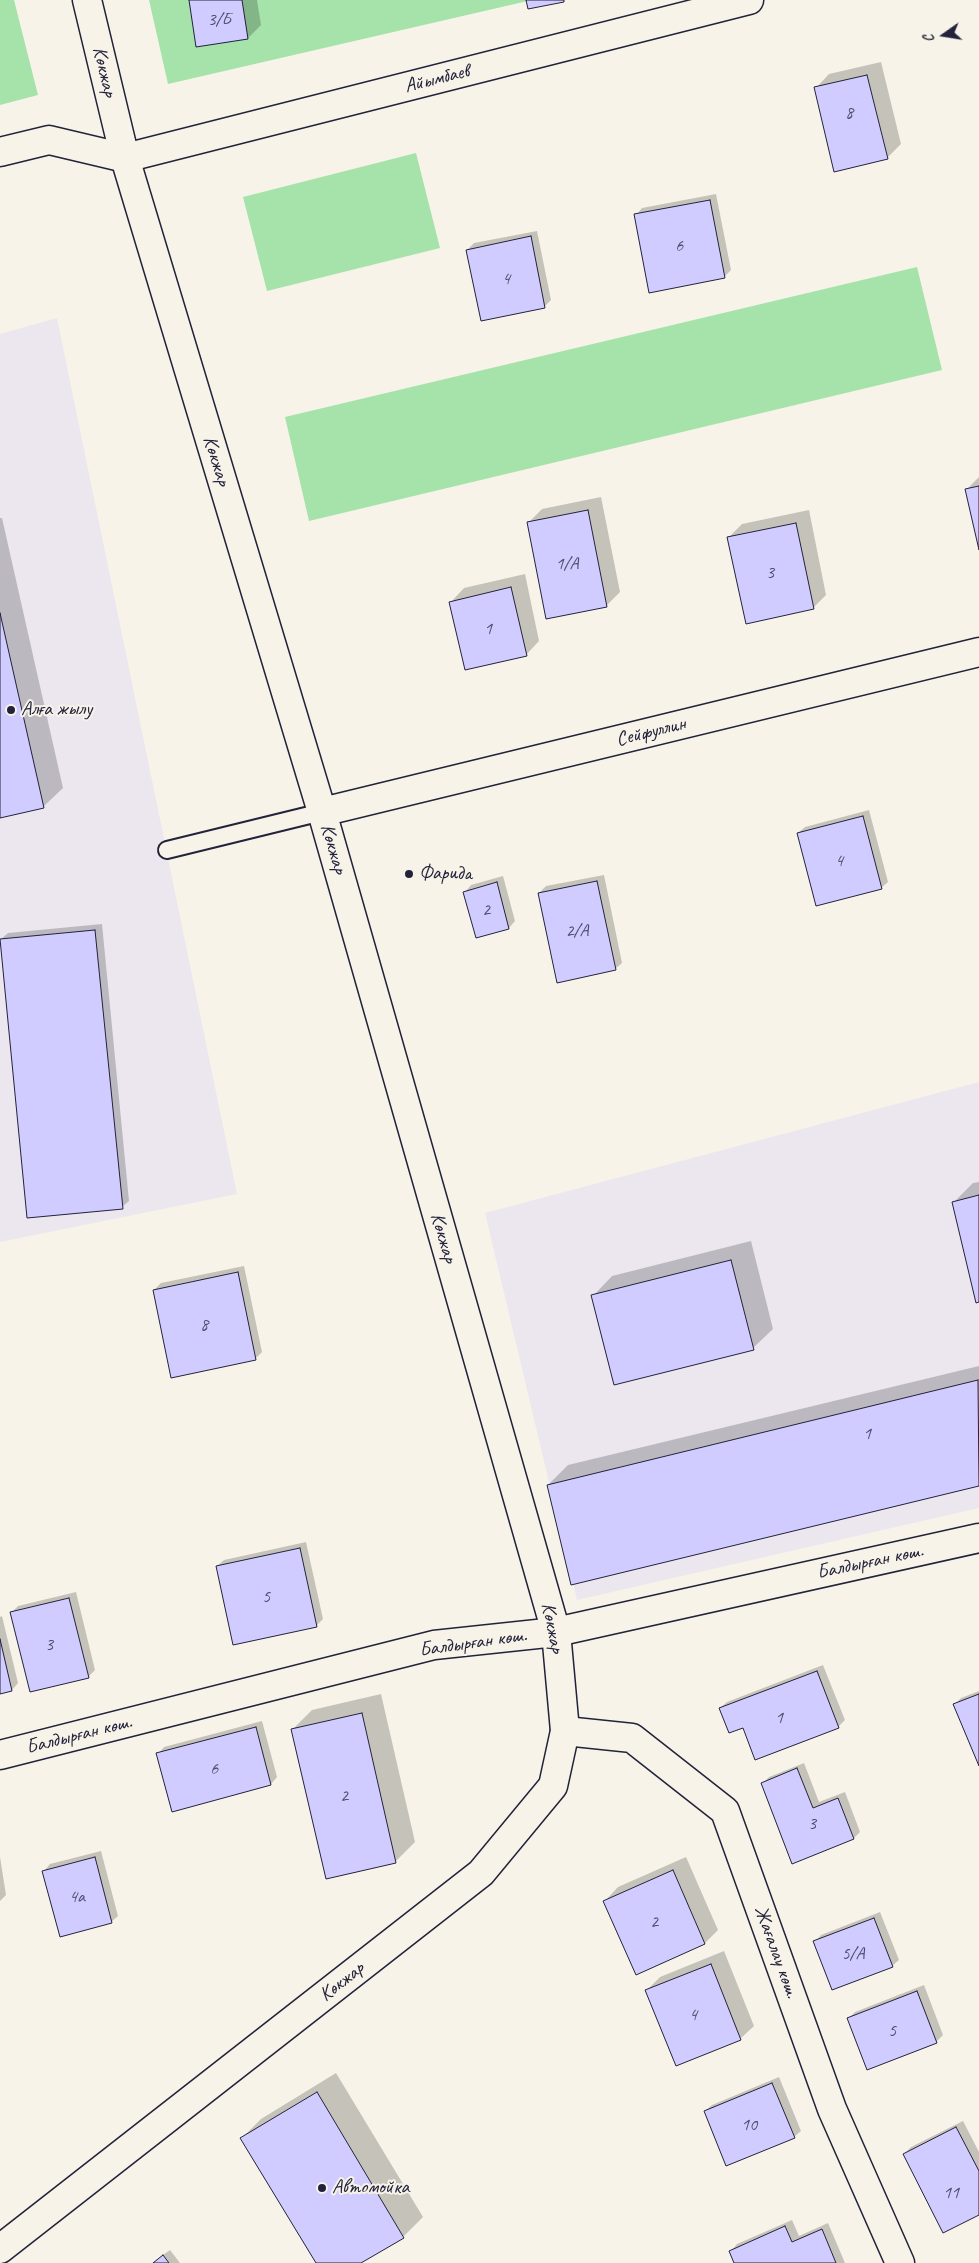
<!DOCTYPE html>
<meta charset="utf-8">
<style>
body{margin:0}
#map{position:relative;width:979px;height:2263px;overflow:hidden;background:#f7f3e8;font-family:Caveat,sans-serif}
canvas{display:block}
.north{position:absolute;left:919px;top:10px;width:50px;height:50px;-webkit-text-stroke:4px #f7f3e8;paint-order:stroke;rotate:257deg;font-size:14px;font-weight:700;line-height:20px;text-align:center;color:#22223b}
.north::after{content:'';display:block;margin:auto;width:18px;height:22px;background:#22223b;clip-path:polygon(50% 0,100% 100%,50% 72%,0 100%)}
</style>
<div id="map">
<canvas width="979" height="2263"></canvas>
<div class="north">С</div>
</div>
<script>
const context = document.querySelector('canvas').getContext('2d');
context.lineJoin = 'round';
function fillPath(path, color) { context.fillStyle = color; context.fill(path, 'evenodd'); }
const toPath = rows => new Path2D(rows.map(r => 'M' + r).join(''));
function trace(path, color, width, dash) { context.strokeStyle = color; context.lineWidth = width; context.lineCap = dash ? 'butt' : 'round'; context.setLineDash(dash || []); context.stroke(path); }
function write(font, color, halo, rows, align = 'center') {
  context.font = font + ' Caveat,sans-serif'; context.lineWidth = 4; context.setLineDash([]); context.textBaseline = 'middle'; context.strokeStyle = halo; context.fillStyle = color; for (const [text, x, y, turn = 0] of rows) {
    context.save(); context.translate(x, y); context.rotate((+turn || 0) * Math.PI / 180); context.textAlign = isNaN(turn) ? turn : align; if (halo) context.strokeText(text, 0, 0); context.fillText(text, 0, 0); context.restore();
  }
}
const built = toPath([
 [57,318,237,1194,0,1242,0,334],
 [979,1082,979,1508,577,1600,485,1213]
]);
const green = toPath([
 [0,0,14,0,38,95,0,105],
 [149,0,532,0,168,84],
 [416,153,440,248,267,291,243,197],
 [917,267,942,370,309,521,285,417]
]);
const shadow = toPath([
 [190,0,257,0,261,25,248,38],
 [881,62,901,144,887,158,816,88,829,74],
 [716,194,731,270,724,277,636,215,642,208],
 [537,231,551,300,545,306,467,250,474,243],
 [979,477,979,544,966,490],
 [601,497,620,592,606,606,529,522,542,509],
 [809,510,826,595,813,608,728,538,742,524],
 [0,518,2,518,63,788,43,807,0,817],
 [525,574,539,641,526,655,451,602,464,588],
 [869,810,888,882,881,888,798,833,805,827],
 [604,875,622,963,615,969,539,893,546,886],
 [503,876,515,921,509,928,477,937,465,892,471,885],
 [102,924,129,1201,122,1207,1,939,8,933],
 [979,1182,979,1301,953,1203,973,1183],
 [751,1241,773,1329,753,1348,593,1296,612,1276],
 [244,1266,262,1352,255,1359,154,1290,161,1283],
 [979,1366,979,1485,572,1583,548,1485,568,1465],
 [306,1542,323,1619,316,1626,217,1566,224,1560],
 [76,1592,95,1670,88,1677,11,1613,18,1606],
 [2,1616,18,1683,12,1690,0,1693,0,1617],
 [823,1665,845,1720,838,1727,744,1726,720,1708,727,1702],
 [979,1691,979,1762,955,1704,961,1698],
 [381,1694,415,1842,396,1861,327,1877,293,1729,312,1710],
 [262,1721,277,1777,271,1784,158,1754,164,1747],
 [804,1763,819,1802,845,1792,860,1832,854,1838,762,1784,769,1777],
 [101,1851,118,1916,111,1922,44,1871,50,1864],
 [0,1857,6,1895,0,1901],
 [686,1857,718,1930,705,1943,636,1974,605,1901,618,1887],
 [880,1912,899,1960,892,1966,815,1942,821,1935],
 [724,1951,754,2026,740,2039,647,1990,660,1977],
 [924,1985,943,2035,936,2042,848,2019,855,2012],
 [336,2073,423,2217,403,2237,359,2263,317,2263,242,2138,261,2119],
 [779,2077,801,2131,794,2137,705,2111,712,2105],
 [963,2121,979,2152,979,2214,904,2154,911,2147],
 [792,2220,799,2236,828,2223,845,2263,736,2263,731,2251,737,2244],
 [170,2250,180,2263,152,2263]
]);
const building = toPath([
 [189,0,242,0,248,39,196,47,189,0],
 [526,0,564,0,564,2,528,9,526,0],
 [867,75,888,159,834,172,814,87,867,75],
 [710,200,725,278,649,293,634,214,710,200],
 [531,236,545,308,481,321,466,250,531,236],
 [979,486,979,550,965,489,979,486],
 [588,510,607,607,546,619,527,522,588,510],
 [796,523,814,609,746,624,727,537,796,523],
 [511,587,527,656,465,670,449,602,511,587],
 [0,613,44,808,0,818,0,613],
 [863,816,882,889,816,906,797,833,863,816],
 [597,881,616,970,557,983,538,893,597,881],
 [497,882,509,929,476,938,463,892,497,882],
 [95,930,123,1209,27,1218,0,939,95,930],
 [979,1195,979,1302,976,1303,952,1202,979,1195],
 [731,1260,754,1350,614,1385,591,1295,731,1260],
 [238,1272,256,1360,171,1378,153,1290,238,1272],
 [978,1380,979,1486,571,1585,547,1485,978,1380],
 [300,1548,317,1627,233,1645,216,1566,300,1548],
 [69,1598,89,1678,30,1692,10,1612,69,1598],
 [0,1639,12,1691,0,1694,0,1639],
 [817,1671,839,1728,755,1760,743,1728,729,1733,719,1708,817,1671],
 [979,1694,979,1766,953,1704,979,1694],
 [362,1713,396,1863,326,1879,291,1729,362,1713],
 [256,1727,271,1785,172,1812,156,1753,256,1727],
 [797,1768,813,1808,838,1798,854,1839,792,1864,761,1783,797,1768],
 [95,1857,112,1923,60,1937,42,1871,95,1857],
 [673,1870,705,1944,636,1975,603,1901,673,1870],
 [874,1918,893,1967,832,1990,813,1941,874,1918],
 [711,1964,741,2040,676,2066,645,1990,711,1964],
 [917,1991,937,2043,867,2070,847,2018,917,1991],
 [772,2083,795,2138,726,2166,704,2111,772,2083],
 [317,2092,404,2238,361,2263,316,2263,240,2138,317,2092],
 [956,2127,979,2171,979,2215,943,2233,903,2154,956,2127],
 [785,2226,792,2242,822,2229,836,2263,734,2263,729,2251,785,2226],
 [163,2255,169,2263,153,2263,163,2255]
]);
const service = toPath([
 [167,850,322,812]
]);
const minor = toPath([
 [0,152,49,140,125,158,749,0],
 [565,1731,632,1738,725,1811,832,2109,900,2263],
 [0,1755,434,1645,556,1632,979,1538]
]);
const tertiary = toPath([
 [322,812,979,652],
 [0,2249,481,1873,553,1786,565,1731,556,1632,322,812,125,158,87,0]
]);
const markers = [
 [11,710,5,"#22223b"],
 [409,874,5,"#22223b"],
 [322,2188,5,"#22223b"]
];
const numberNames = [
 ["3/Б",219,20],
 ["8",849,113],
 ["6",679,246],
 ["4",506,279],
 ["1/А",567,564],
 ["3",770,573],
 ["1",488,629],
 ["4",839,861],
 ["2",486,910],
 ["2/А",577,931],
 ["8",204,1325],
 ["1",867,1434],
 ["5",266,1597],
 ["3",49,1645],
 ["1",779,1718],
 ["6",214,1769],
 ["2",344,1796],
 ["3",812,1824],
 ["4а",77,1897],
 ["2",654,1922],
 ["5/А",853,1954],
 ["4",693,2015],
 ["5",892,2031],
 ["10",749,2125],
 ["11",951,2193]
];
const streetNames = [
 ["Көкжар",104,72,77],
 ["Айымбаев",437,79,-14],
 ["Көкжар",216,461,73],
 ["Сейфуллин",651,732,-14],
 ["Көкжар",333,849,74],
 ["Көкжар",443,1238,74],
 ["Балдырған көш.",870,1562,-12],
 ["Көкжар",552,1628,79],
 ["Балдырған көш.",473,1643,-8],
 ["Балдырған көш.",79,1735,-14],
 ["Жағалау көш.",776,1952,70],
 ["Көкжар",342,1982,-38]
];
const poiNames = [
 ["Алға жылу",21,710],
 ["Фарида",419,874],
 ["Автомойка",332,2188]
];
fillPath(built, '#ece7ef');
fillPath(green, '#a5e3aa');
fillPath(shadow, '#0003');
fillPath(building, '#d1ccff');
trace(building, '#22223b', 1);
trace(service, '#22223b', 20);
trace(minor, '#22223b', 31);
trace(tertiary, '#22223b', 31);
trace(service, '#f7f3e8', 16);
trace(minor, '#f7f3e8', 28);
trace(tertiary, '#f7f3e8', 28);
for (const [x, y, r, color] of markers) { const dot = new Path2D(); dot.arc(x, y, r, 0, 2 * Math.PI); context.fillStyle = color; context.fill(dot); trace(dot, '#f7f3e8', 2); }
write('18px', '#4e4c6c', null, numberNames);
write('20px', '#22223b', '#f7f3e8', streetNames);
write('20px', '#22223b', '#f7f3e8', poiNames, 'left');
</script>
